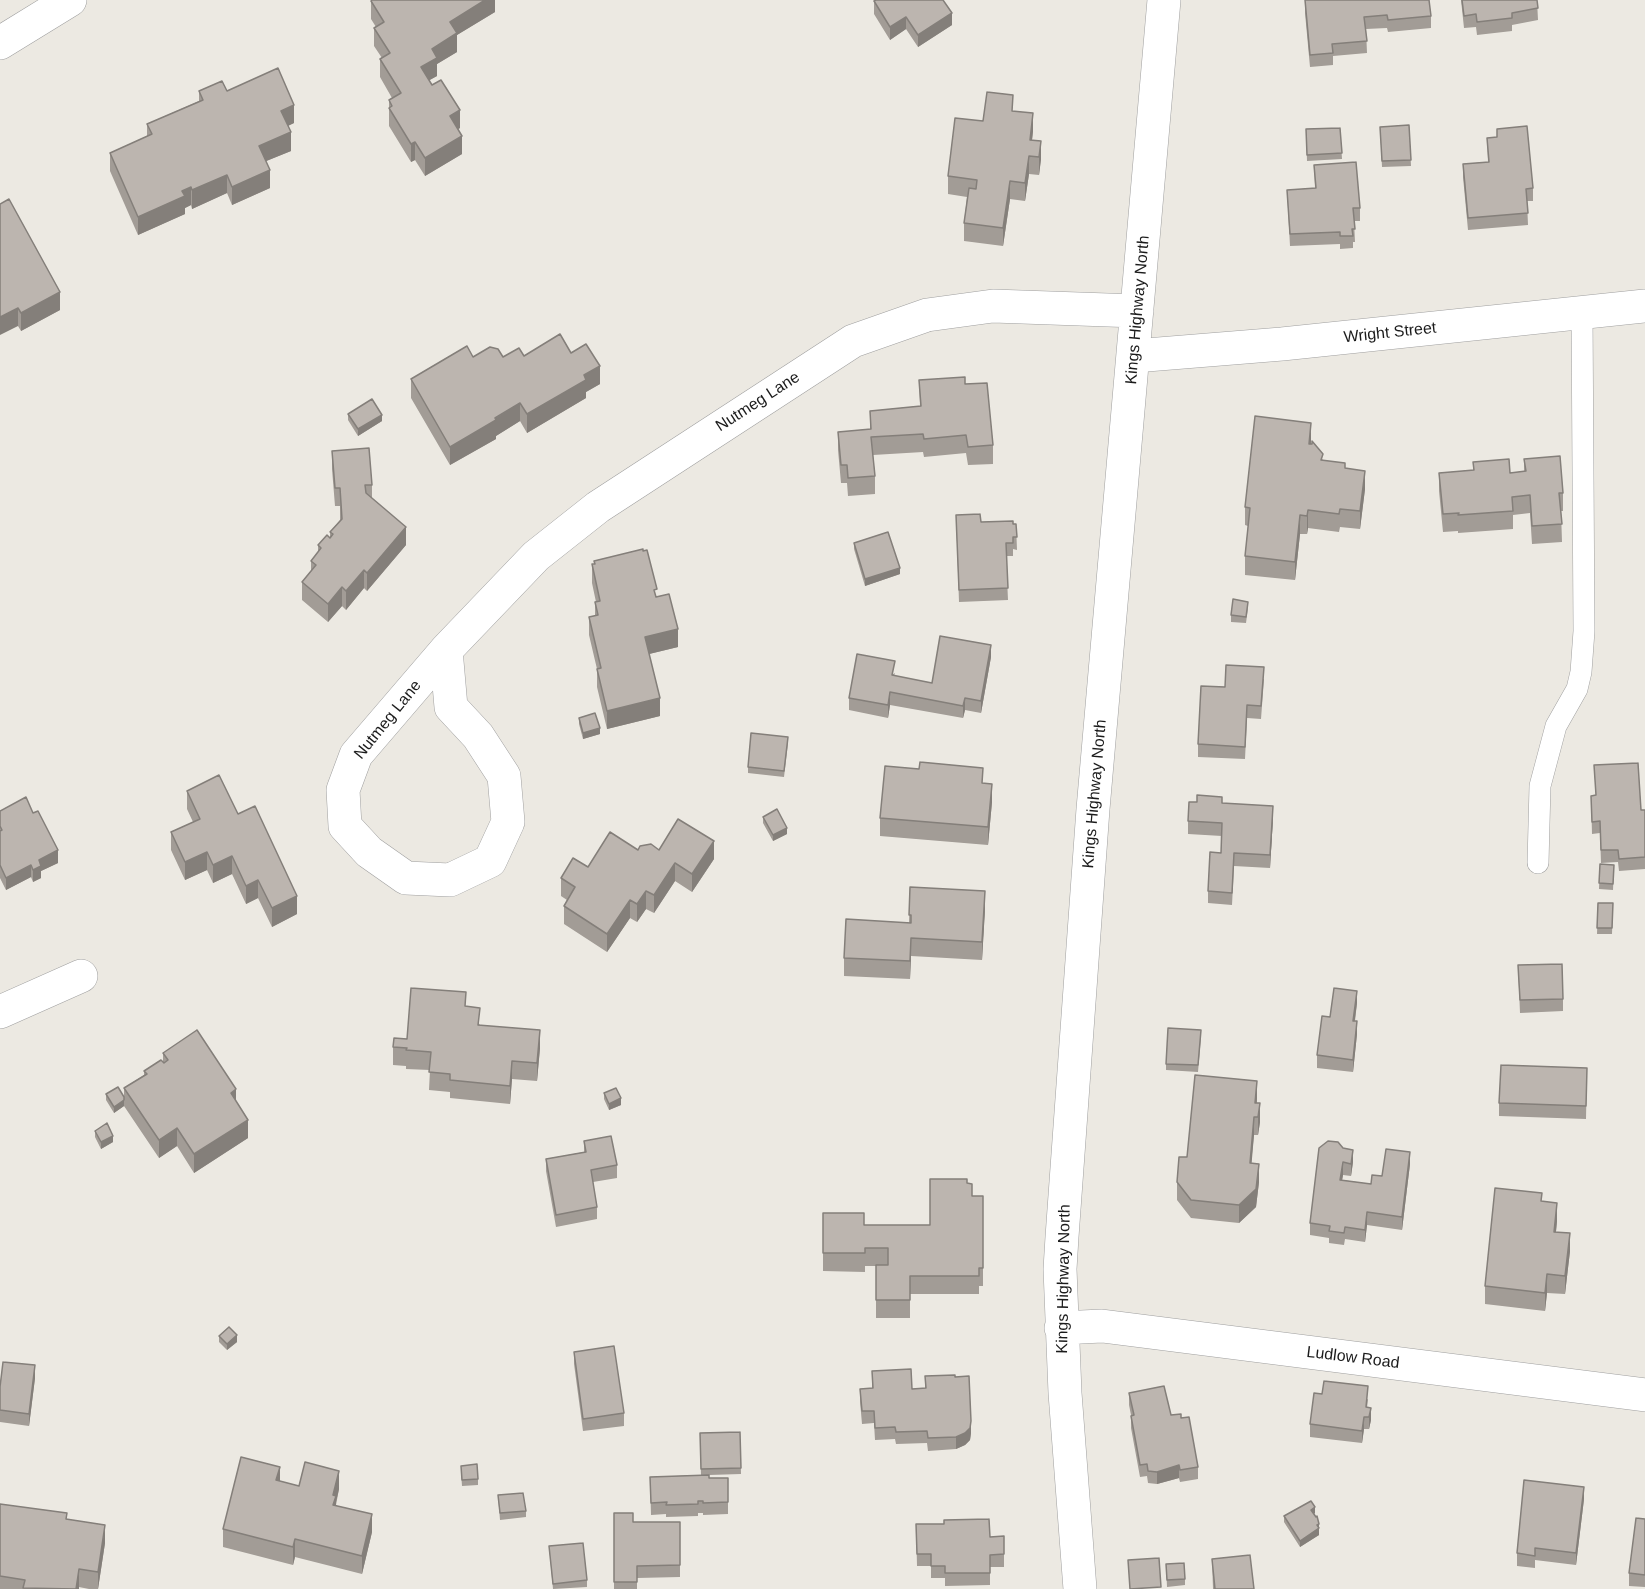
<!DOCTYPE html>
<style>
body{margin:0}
canvas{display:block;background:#ece9e2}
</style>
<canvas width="1645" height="1589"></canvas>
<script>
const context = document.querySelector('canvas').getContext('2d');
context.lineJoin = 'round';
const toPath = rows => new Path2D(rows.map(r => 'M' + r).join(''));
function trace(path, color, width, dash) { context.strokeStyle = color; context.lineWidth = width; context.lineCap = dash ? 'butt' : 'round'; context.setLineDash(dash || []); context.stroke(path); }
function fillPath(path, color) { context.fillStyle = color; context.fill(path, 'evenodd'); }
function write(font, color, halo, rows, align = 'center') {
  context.font = font + ' Helvetica,sans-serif'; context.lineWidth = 6; context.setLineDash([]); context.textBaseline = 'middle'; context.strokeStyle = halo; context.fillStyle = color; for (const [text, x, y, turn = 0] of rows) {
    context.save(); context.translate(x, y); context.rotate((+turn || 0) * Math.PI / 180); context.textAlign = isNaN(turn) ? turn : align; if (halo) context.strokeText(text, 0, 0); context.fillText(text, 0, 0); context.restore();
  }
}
const service = toPath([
 [1538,863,1540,786,1556,726,1577,689,1581,672,1584,631,1582,312]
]);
const minor = toPath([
 [0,43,70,0],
 [1134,356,1282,344,1645,306],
 [446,650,451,707,478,736,504,776,508,822,490,861,450,880,406,878,369,852,345,826,343,790,356,755,446,650,536,556,598,507,853,341,927,315,993,306,1137,311],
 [0,1012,81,976],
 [1061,1328,1102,1326,1645,1395],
 [1080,1589,1065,1393,1060,1269,1062,1237,1093,809,1164,0]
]);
const wall = toPath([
 [495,0,495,12,457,35,457,52,437,64,437,76,429,80,460,128,458,129,462,154,425,176,415,160,411,162,389,126,389,100,392,98,380,77,380,59,382,58,374,46,374,28,376,27,371,19,371,1],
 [1305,0,1431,16,1431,28,1388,32,1387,28,1366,29,1367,53,1333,56,1333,65,1310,67,1305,13],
 [1461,0,1537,0,1538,20,1512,25,1512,31,1477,35,1476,27,1464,28],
 [874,1,952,25,918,47,906,29,890,40,874,14],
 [199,91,227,91,294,123,288,126,291,151,266,161,270,188,232,205,227,193,192,209,191,205,185,208,185,214,138,235,110,171,110,153,147,136,147,124,199,101],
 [1013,111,1033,131,1032,140,1041,159,1039,175,1029,174,1025,201,1010,199,1003,246,964,241,964,223,967,197,948,194,948,176,983,121],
 [1409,125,1411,166,1382,167,1380,127],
 [1340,128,1342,159,1307,161,1306,129],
 [1497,129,1533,188,1533,201,1527,201,1528,225,1468,230,1463,177,1463,164,1488,162,1487,138,1497,138],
 [1314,165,1360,208,1360,221,1354,221,1355,242,1353,242,1353,248,1340,249,1340,244,1290,246,1287,190,1315,188],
 [0,204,60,310,21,331,18,326],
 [571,353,600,384,586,392,586,398,527,433,520,421,496,436,496,439,450,465,411,398,411,379,473,357,503,357],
 [919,380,965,384,993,445,993,464,968,465,966,453,924,457,923,452,873,455,875,476,875,494,848,496,847,483,841,483,838,450,838,432,870,429,870,411,920,406],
 [348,414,382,421,358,436,348,420],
 [1311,441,1311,444,1323,460,1345,468,1365,489,1360,529,1340,527,1339,532,1308,528,1307,534,1300,534,1295,580,1245,575,1245,556,1248,526,1245,525,1245,507],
 [332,451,372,485,372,498,406,545,367,591,364,588,346,610,342,606,328,622,302,600,302,582,311,571,311,561,318,552,318,545,330,538,330,532,340,520,340,506,335,506,332,469],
 [1524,459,1563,493,1563,511,1561,511,1562,542,1532,544,1530,513,1513,515,1513,529,1458,533,1458,531,1443,532,1439,491,1439,473,1473,470,1473,462,1510,473,1524,471],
 [956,515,981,522,1016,524,1017,550,1013,549,1013,556,1006,556,1008,600,959,602],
 [854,543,900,574,865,586,854,549],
 [594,561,657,597,678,647,649,654,660,716,607,729,597,687,597,669,589,635,589,617,595,616,595,602,596,602,592,583,592,564,594,564],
 [1248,608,1246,623,1231,622,1231,615],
 [991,657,981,713,965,710,963,718,890,705,888,718,849,710,849,698,895,673,894,676,932,683],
 [1264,679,1261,719,1247,718,1245,759,1198,757,1198,744,1225,687],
 [579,718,600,734,583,739,579,724],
 [788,743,784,777,748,773,748,767],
 [1594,765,1641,810,1645,810,1645,869,1619,871,1618,862,1601,863,1600,833,1592,834,1591,796,1596,796],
 [983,783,992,802,988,845,880,836,880,818],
 [187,791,238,814,297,914,272,927,258,898,246,904,232,874,213,883,207,870,185,880,171,850,171,832,193,822,187,809],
 [1222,803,1273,818,1270,868,1234,866,1232,905,1208,903,1208,891,1221,853,1222,836,1188,834,1188,821],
 [0,811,58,863,41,871,41,878,33,882,31,877,6,890,0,878],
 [763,817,787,834,773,841,763,823],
 [638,850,659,850,714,859,692,892,675,881,654,913,646,909,637,922,630,918,607,952,564,924,564,906,567,900,561,896,561,878],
 [1600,864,1614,865,1613,890,1599,889],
 [910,887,985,909,982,960,911,956,910,979,844,976,844,958,909,923],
 [1598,903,1613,903,1612,934,1597,934],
 [1518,965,1563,999,1563,1011,1520,1013],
 [1357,1003,1355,1021,1357,1034,1353,1072,1317,1068,1317,1055,1330,1017],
 [466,1006,480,1025,540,1048,537,1081,512,1079,510,1104,450,1098,450,1092,429,1090,430,1070,406,1069,406,1066,393,1065,393,1047],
 [1201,1037,1198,1072,1166,1070,1166,1064],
 [163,1053,236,1101,248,1138,194,1173,177,1146,159,1158,124,1106,114,1113,106,1100,106,1094,124,1097,124,1088,144,1075,144,1071,163,1062],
 [1587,1068,1586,1119,1499,1116,1499,1103],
 [604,1093,621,1105,609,1110,604,1099],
 [1257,1099,1257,1103,1260,1122,1258,1135,1254,1135,1251,1164,1259,1182,1256,1207,1239,1223,1191,1218,1177,1200,1177,1182,1187,1157],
 [95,1131,113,1142,101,1149,95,1137],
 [584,1141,617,1165,617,1178,593,1182,597,1207,597,1219,556,1227,546,1171,546,1159,584,1152],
 [1319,1148,1353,1162,1351,1176,1343,1175,1342,1180,1371,1184,1382,1176,1410,1164,1402,1230,1367,1225,1365,1242,1345,1239,1344,1245,1329,1243,1329,1238,1310,1235,1310,1223],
 [967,1183,972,1196,983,1268,983,1286,979,1286,979,1294,910,1294,910,1318,876,1318,876,1266,865,1266,865,1272,823,1271,823,1213,864,1225,930,1225],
 [1542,1201,1557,1221,1556,1232,1570,1251,1565,1294,1547,1293,1545,1311,1485,1304,1485,1286],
 [219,1336,237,1342,227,1350,219,1342],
 [574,1352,624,1413,624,1426,583,1431,574,1364],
 [872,1371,912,1389,925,1388,925,1376,955,1377,971,1433,970,1440,965,1445,956,1449,928,1451,927,1443,896,1444,895,1439,875,1440,874,1423,862,1424,860,1401,860,1389,872,1388],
 [35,1378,29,1426,0,1422,0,1387],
 [1129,1393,1171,1415,1181,1418,1198,1467,1198,1479,1180,1482,1179,1478,1157,1484,1148,1483,1147,1476,1140,1477,1131,1428,1131,1415,1129,1405],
 [1368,1399,1367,1408,1371,1420,1369,1429,1364,1429,1362,1443,1310,1437,1310,1424],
 [740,1432,741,1474,709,1475,709,1478,728,1478,728,1514,703,1515,703,1513,698,1513,698,1516,666,1517,666,1514,651,1515,650,1477,701,1475,700,1433],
 [461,1472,478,1479,478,1485,462,1486],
 [280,1481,299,1486,339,1489,336,1505,372,1532,362,1574,295,1557,293,1565,223,1547,223,1529],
 [498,1495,526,1511,526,1517,500,1520],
 [1584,1499,1576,1565,1535,1560,1535,1568,1517,1566,1517,1553],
 [0,1504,67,1519,105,1543,98,1589,89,1589,79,1587,79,1589,0,1589],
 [614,1513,633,1522,680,1522,680,1577,637,1578,637,1589,614,1589],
 [1315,1513,1314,1514,1319,1524,1319,1535,1300,1547,1284,1522,1284,1516],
 [1645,1519,1645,1587,1629,1586,1629,1573],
 [916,1524,990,1537,1004,1536,1004,1567,990,1567,990,1585,945,1586,945,1578,931,1578,931,1566,917,1566],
 [549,1546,587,1580,587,1587,553,1589],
 [1212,1559,1254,1589,1213,1589],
 [1166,1564,1185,1579,1185,1585,1167,1587]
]);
const shadedWall = toPath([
 [485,0,495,0,495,12,457,35,457,52,437,64,437,76,421,85,421,67,432,49,450,22],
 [952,13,952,25,918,47,918,35],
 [906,17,906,29,890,40,890,27],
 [294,105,294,123,281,129,281,111],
 [460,110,460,128,450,134,450,116],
 [1033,113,1033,131,1030,158,1030,140],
 [291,132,291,151,259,164,259,146],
 [462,136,462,154,425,176,425,158],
 [1041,141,1041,159,1039,175,1039,157],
 [415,142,415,160,411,162,411,144],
 [1029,156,1029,174,1025,201,1025,183],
 [270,170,270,188,232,205,232,187],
 [227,175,227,193,192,209,192,190],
 [1010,181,1010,199,1003,246,1003,228],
 [191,187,191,205,185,208,185,214,138,235,138,217,182,191],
 [60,292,60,310,21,331,21,313],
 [18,308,18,326,0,335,0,317],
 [600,366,600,384,586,392,586,398,527,433,527,414,584,375],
 [520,403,520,421,496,436,496,439,450,465,450,447],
 [382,415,382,421,358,436,358,429],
 [1311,423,1311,441,1309,462,1309,444],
 [1365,471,1365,489,1360,529,1360,511],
 [1308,510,1308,528,1307,534,1307,516],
 [1300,515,1300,534,1295,580,1295,562],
 [406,527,406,545,367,591,367,573],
 [900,568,900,574,865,586,865,579],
 [364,570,364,588,346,610,346,591],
 [342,587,342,606,328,622,328,604],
 [678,629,678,647,645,655,645,637],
 [991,645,991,657,981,713,981,701],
 [890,692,890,705,888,718,888,705],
 [660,698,660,716,607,729,607,711],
 [965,698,965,710,963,718,963,706],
 [600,728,600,734,583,739,583,733],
 [992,784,992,802,988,845,988,827],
 [1273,806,1273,818,1270,868,1270,855],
 [787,828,787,834,773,841,773,835],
 [714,841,714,859,692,892,692,874],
 [58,850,58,863,41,871,41,878,33,882,33,870,39,860],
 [207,852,207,870,185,880,185,862],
 [232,856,232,874,213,883,213,865],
 [675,863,675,881,654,913,654,895],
 [31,865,31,877,6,890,6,878],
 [258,880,258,898,246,904,246,886],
 [646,891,646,909,637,922,637,904],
 [985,891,985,909,982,960,982,942],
 [297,896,297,914,272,927,272,908],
 [630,900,630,918,607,952,607,934],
 [911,938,911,956,910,979,910,961],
 [1357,991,1357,1003,1353,1033,1353,1021],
 [1357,1021,1357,1034,1353,1072,1353,1060],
 [540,1030,540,1048,537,1081,537,1063],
 [512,1061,512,1079,510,1104,510,1086],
 [1257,1081,1257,1099,1255,1117,1255,1103],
 [236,1089,236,1107,231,1093],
 [621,1098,621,1105,609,1110,609,1104],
 [124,1100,124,1106,114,1113,114,1107],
 [1260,1103,1260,1122,1258,1135,1258,1117],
 [1254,1117,1254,1135,1250,1182,1250,1163],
 [248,1120,248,1138,194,1173,194,1154],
 [177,1128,177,1146,159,1158,159,1140],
 [113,1136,113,1142,101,1149,101,1142],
 [1353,1150,1353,1162,1351,1176,1351,1164],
 [1410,1152,1410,1164,1402,1230,1402,1217],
 [1343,1162,1343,1175,1340,1192,1340,1180],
 [1259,1164,1259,1182,1256,1207,1239,1223,1239,1205],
 [1557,1203,1557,1221,1554,1250,1554,1232],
 [1367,1212,1367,1225,1365,1242,1365,1230],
 [1570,1233,1570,1251,1565,1294,1565,1276],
 [1547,1274,1547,1293,1545,1311,1545,1293],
 [237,1335,237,1342,227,1350,227,1344],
 [35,1365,35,1378,29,1426,29,1414],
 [1371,1408,1371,1420,1369,1429,1369,1417],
 [1364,1417,1364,1429,1362,1443,1362,1431],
 [971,1421,971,1433,970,1440,965,1445,956,1449,956,1437],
 [1179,1465,1179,1478,1157,1484,1157,1472],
 [280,1467,280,1485,276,1480],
 [339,1471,339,1489,336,1502,336,1514,333,1523,333,1495],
 [1584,1487,1584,1499,1576,1565,1576,1553],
 [1315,1507,1315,1513,1311,1516,1311,1510],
 [372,1514,372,1532,362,1574,362,1556],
 [1319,1524,1319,1535,1300,1547,1300,1541,1317,1525],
 [105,1525,105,1543,98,1589,98,1572],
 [295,1539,295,1557,293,1565,293,1547],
 [79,1569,79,1589,76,1589]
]);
const building = toPath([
 [372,0,485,0,450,22,457,33,432,49,437,58,421,67,432,85,441,80,460,110,450,116,462,136,425,158,415,142,411,144,389,108,392,106,389,100,401,93,380,59,390,53,374,28,384,22,371,1,372,0],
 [876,0,943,0,952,13,918,35,906,17,890,27,874,1,876,0],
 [1305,0,1429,0,1431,16,1388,20,1387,15,1364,17,1367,41,1332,44,1333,53,1310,55,1305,0],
 [1462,0,1537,0,1538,8,1512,13,1512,18,1477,22,1476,14,1464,16,1462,0],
 [278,68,294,105,281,111,291,132,259,146,270,170,232,187,227,175,192,190,191,187,182,191,185,196,138,217,110,153,152,134,147,124,203,100,199,91,222,81,227,91,278,68],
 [987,92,1013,95,1012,111,1033,113,1030,140,1041,141,1039,157,1029,156,1025,183,1010,181,1003,228,964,223,969,188,976,189,977,180,948,176,955,118,983,121,987,92],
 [1409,125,1411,160,1382,161,1380,127,1409,125],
 [1527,126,1533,188,1526,189,1528,213,1468,218,1463,164,1489,162,1487,138,1497,137,1497,129,1527,126],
 [1340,128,1342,153,1307,155,1306,129,1340,128],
 [1356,162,1360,208,1353,208,1355,229,1352,229,1353,236,1340,236,1340,232,1290,234,1287,190,1316,188,1314,165,1356,162],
 [9,199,60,292,21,313,18,308,0,317,0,204,9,199],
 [560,334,571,353,586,344,600,366,584,375,586,380,527,414,520,403,495,418,496,420,450,447,411,379,467,346,473,357,490,347,498,349,503,357,519,348,524,356,560,334],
 [965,377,965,384,987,383,993,445,968,447,966,435,924,439,923,434,871,437,875,476,848,478,847,465,841,465,838,432,871,429,870,411,921,406,919,380,965,377],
 [372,399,382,415,358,429,348,414,372,399],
 [1255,416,1311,423,1309,444,1312,444,1312,441,1323,454,1321,460,1345,463,1345,468,1365,471,1360,511,1340,509,1339,514,1308,510,1307,516,1300,515,1295,562,1245,556,1250,508,1245,507,1255,416],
 [369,448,372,485,365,485,366,493,406,527,367,573,364,570,346,591,342,587,328,604,302,582,316,565,311,561,321,548,318,545,327,535,330,538,333,534,330,532,342,519,340,488,335,488,332,451,369,448],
 [1560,456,1563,493,1559,493,1562,524,1532,526,1530,495,1512,497,1513,511,1458,515,1459,513,1443,514,1439,473,1474,470,1473,462,1509,459,1510,473,1526,471,1524,459,1560,456],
 [980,514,981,522,1013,521,1013,524,1016,524,1017,537,1013,537,1013,543,1006,543,1008,588,959,590,956,515,980,514],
 [888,532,900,568,865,579,854,543,888,532],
 [643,549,643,551,647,550,657,589,654,590,656,597,669,594,678,629,645,637,660,698,607,711,597,669,601,668,589,617,598,615,595,602,600,601,592,564,595,564,594,561,643,549],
 [1233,599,1248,602,1246,617,1231,615,1233,599],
 [940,636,991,645,981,701,965,698,963,706,890,692,888,705,849,698,857,654,895,661,892,675,932,683,940,636],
 [1226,665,1264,667,1261,706,1247,705,1245,747,1198,744,1201,686,1225,687,1226,665],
 [595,713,600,728,583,733,579,718,595,713],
 [751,733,788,737,784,771,748,767,751,733],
 [920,762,983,768,982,783,992,784,988,827,880,818,885,766,919,769,920,762],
 [1638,763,1641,810,1645,810,1645,857,1619,859,1618,850,1601,850,1600,821,1592,822,1591,796,1596,795,1594,765,1638,763],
 [219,775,238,814,255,806,297,896,272,908,258,880,246,886,232,856,213,865,207,852,185,862,171,832,200,819,187,791,219,775],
 [1197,795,1222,797,1222,803,1273,806,1270,855,1234,853,1232,893,1208,891,1210,852,1221,853,1222,823,1188,821,1189,802,1197,802,1197,795],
 [26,797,33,813,38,811,58,850,39,860,41,866,33,870,31,865,6,878,0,865,0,831,2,830,0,826,0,811,26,797],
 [777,809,787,828,773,835,763,817,777,809],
 [678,819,714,841,692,874,675,863,654,895,646,891,637,904,630,900,607,934,564,906,575,887,561,878,573,858,588,867,610,832,638,850,640,846,651,844,659,850,678,819],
 [1600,864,1614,865,1613,884,1599,883,1600,864],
 [910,887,985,891,982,942,911,938,910,961,844,958,846,919,911,923,911,915,909,915,910,887],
 [1598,903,1613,903,1612,928,1597,928,1598,903],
 [1562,964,1563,999,1520,1000,1518,965,1562,964],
 [411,988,466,992,465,1006,480,1008,478,1025,540,1030,537,1063,512,1061,510,1086,450,1080,450,1074,429,1072,431,1052,406,1050,407,1048,393,1047,394,1038,407,1039,411,988],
 [1334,988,1357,991,1353,1021,1357,1021,1353,1060,1317,1055,1322,1016,1330,1017,1334,988],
 [1168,1028,1201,1030,1198,1065,1166,1064,1168,1028],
 [197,1030,236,1089,231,1093,248,1120,194,1154,177,1128,159,1140,124,1088,147,1074,144,1071,161,1060,164,1063,168,1060,163,1053,197,1030],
 [1501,1065,1587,1068,1586,1106,1499,1103,1501,1065],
 [1195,1075,1257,1081,1255,1103,1260,1103,1258,1117,1254,1117,1250,1163,1259,1164,1256,1189,1239,1205,1191,1200,1177,1182,1179,1157,1187,1157,1195,1075],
 [118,1087,124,1097,124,1100,114,1107,106,1094,118,1087],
 [616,1088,621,1098,609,1104,604,1093,616,1088],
 [107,1123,113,1136,101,1142,95,1131,107,1123],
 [611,1136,617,1165,591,1170,597,1207,556,1215,546,1159,586,1152,584,1141,611,1136],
 [1328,1141,1338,1142,1343,1148,1353,1150,1351,1164,1343,1162,1340,1180,1371,1184,1372,1175,1382,1176,1386,1149,1410,1152,1402,1217,1367,1212,1365,1230,1345,1227,1344,1233,1329,1231,1330,1226,1310,1223,1319,1148,1328,1141],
 [930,1179,967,1179,967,1183,972,1184,972,1196,983,1196,983,1268,979,1268,979,1276,910,1276,910,1300,876,1300,876,1265,888,1265,888,1248,865,1248,865,1253,823,1253,823,1213,864,1213,864,1225,930,1225,930,1179],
 [1495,1188,1542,1193,1541,1201,1557,1203,1554,1232,1570,1233,1565,1276,1547,1274,1545,1293,1485,1286,1495,1188],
 [229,1327,237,1335,227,1344,219,1336,229,1327],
 [614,1346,624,1413,583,1419,574,1352,614,1346],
 [3,1362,35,1365,29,1414,0,1410,0,1387,3,1362],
 [911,1369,912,1389,926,1388,925,1376,955,1375,955,1377,969,1376,971,1421,970,1428,965,1433,956,1437,928,1438,927,1431,896,1432,895,1427,875,1428,874,1411,862,1411,860,1389,873,1388,872,1371,911,1369],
 [1324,1381,1368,1386,1366,1407,1371,1408,1369,1417,1364,1417,1362,1431,1310,1424,1314,1393,1322,1394,1324,1381],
 [1164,1386,1171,1415,1181,1414,1181,1418,1189,1417,1198,1467,1180,1470,1179,1465,1157,1472,1148,1471,1147,1464,1140,1465,1131,1416,1134,1415,1129,1393,1164,1386],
 [740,1432,741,1468,701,1469,700,1433,740,1432],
 [241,1457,280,1467,276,1480,299,1486,305,1462,339,1471,333,1495,336,1496,333,1505,372,1514,362,1556,295,1539,293,1547,223,1529,241,1457],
 [477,1464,478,1479,462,1480,461,1466,477,1464],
 [709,1475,709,1478,728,1478,728,1502,703,1503,703,1501,698,1501,698,1504,666,1505,667,1502,651,1503,650,1477,709,1475],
 [1524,1480,1584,1487,1576,1553,1535,1548,1535,1556,1517,1553,1524,1480],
 [523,1493,526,1511,500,1513,498,1495,523,1493],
 [1311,1501,1315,1507,1311,1510,1316,1517,1317,1516,1319,1524,1317,1525,1319,1528,1300,1541,1284,1516,1311,1501],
 [0,1504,67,1513,66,1519,105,1525,98,1572,79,1569,76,1589,23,1588,25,1580,0,1576,0,1504],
 [614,1513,633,1513,633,1522,680,1522,680,1565,637,1566,637,1582,614,1582,614,1513],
 [1636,1518,1645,1519,1645,1575,1629,1573,1636,1518],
 [989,1519,990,1537,1004,1536,1004,1554,990,1555,990,1573,945,1573,945,1566,931,1566,931,1554,917,1554,916,1524,944,1524,944,1520,989,1519],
 [583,1543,587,1580,553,1584,549,1546,583,1543],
 [1250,1555,1254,1589,1215,1589,1212,1559,1250,1555],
 [1159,1558,1161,1587,1130,1589,1128,1560,1159,1558],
 [1184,1563,1185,1579,1167,1580,1166,1564,1184,1563]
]);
const streetNames = [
 ["Kings Highway North",1138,310,-85],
 ["Wright Street",1390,333,-6],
 ["Nutmeg Lane",758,402,-33],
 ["Nutmeg Lane",388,720,-51],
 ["Kings Highway North",1095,794,-85],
 ["Kings Highway North",1064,1279,-89],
 ["Ludlow Road",1353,1358,7]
];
trace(service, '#9f9f9f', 22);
trace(minor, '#9f9f9f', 34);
trace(service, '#fff', 21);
trace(minor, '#fff', 33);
fillPath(wall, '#a29c96');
fillPath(shadedWall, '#847f7a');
fillPath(building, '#bcb5af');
trace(building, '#847f7a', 1.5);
write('16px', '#1b1b1b', '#fff', streetNames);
</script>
